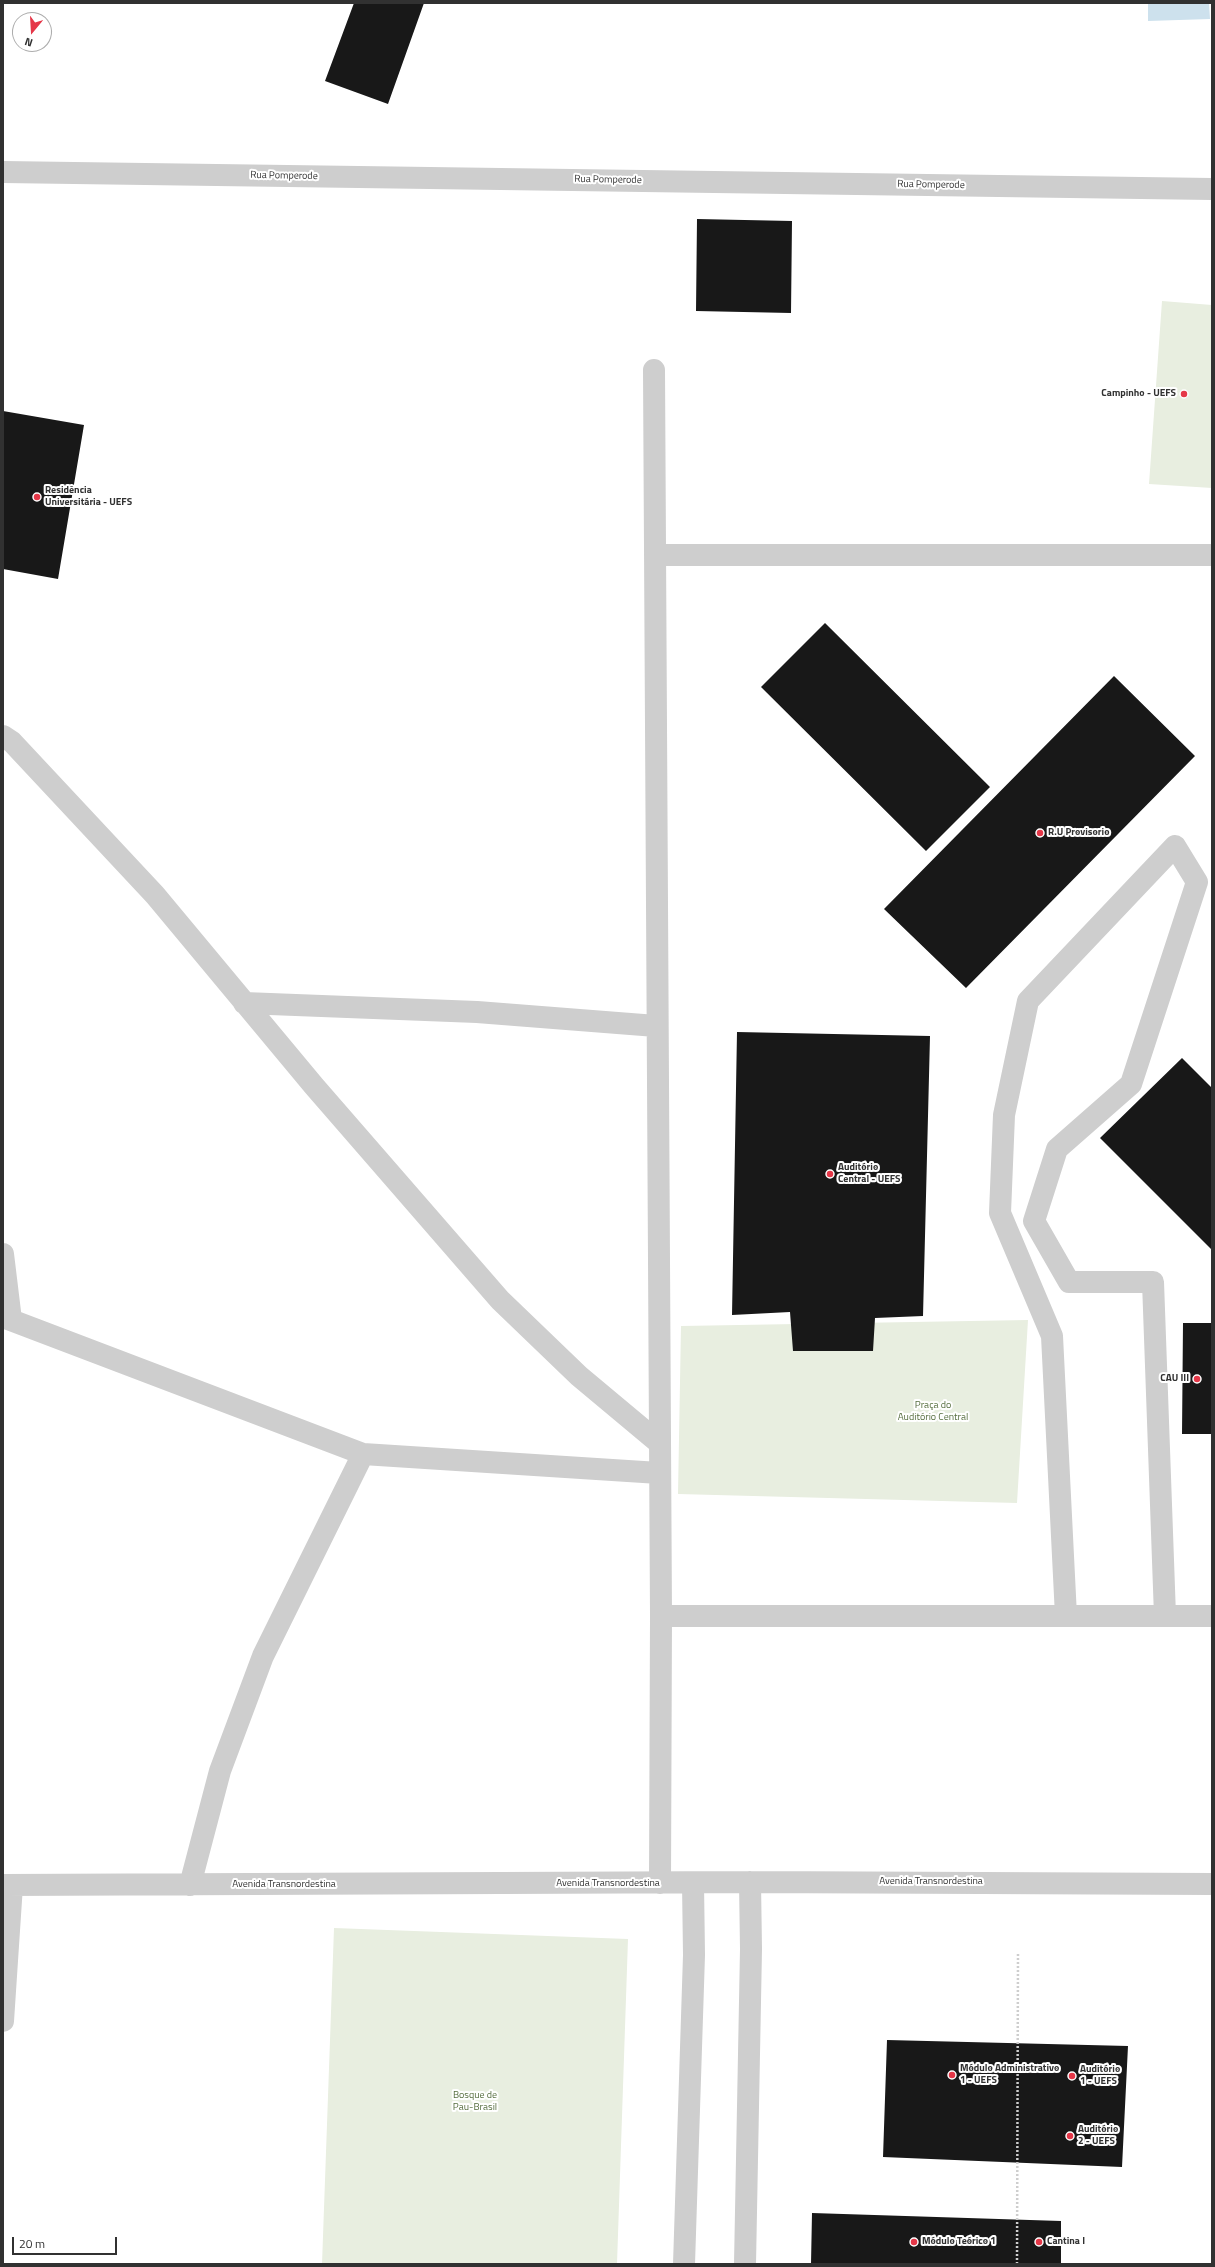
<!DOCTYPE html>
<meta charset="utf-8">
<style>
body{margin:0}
#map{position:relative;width:1215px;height:2267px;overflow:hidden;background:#fff;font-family:"Titillium Web",sans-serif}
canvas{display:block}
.frame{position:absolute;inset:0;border:4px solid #313131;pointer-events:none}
.north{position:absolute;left:12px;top:12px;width:40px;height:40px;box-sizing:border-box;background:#fff;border:1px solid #adadad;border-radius:50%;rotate:198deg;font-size:11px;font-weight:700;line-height:16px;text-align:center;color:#313131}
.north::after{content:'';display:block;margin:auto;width:14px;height:18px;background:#e53748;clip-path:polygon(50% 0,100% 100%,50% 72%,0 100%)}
.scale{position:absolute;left:12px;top:2237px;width:105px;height:18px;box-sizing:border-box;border:2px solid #313131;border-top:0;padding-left:5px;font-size:12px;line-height:14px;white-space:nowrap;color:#313131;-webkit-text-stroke:3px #fff;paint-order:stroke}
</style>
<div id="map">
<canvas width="1215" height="2267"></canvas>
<div class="frame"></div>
<div class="north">N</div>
<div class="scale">20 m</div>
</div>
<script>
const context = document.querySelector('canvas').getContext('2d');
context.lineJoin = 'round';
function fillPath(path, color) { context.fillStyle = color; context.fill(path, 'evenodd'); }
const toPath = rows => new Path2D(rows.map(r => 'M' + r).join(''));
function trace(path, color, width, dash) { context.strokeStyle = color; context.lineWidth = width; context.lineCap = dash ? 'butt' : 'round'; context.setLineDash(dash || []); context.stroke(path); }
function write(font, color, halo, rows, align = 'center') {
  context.font = font + ' "Titillium Web",sans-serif'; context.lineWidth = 4; context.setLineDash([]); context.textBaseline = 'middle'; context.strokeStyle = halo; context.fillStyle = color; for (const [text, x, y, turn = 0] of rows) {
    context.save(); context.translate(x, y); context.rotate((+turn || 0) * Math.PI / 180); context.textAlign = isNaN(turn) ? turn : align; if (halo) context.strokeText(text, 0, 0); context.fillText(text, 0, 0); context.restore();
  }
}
const green = toPath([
 [1162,301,1212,305,1212,488,1149,484],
 [1028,1320,1017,1503,678,1494,681,1326],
 [334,1928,628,1939,617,2264,322,2264]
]);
const water = toPath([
 [1148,3,1209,3,1210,19,1148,21]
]);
const building = toPath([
 [354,3,424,3,388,104,325,81],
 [697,219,792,221,791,313,696,311],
 [3,411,84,425,58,579,3,569],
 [825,623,990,787,926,851,761,687],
 [1114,676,1195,756,966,988,884,909],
 [737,1032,930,1036,923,1316,875,1318,873,1351,793,1351,790,1312,732,1315],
 [1182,1058,1212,1088,1212,1250,1100,1138],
 [1183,1323,1212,1323,1212,1434,1182,1434],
 [887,2040,1128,2046,1122,2167,883,2157],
 [812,2213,1061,2221,1061,2264,811,2264]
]);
const path = toPath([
 [1017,2264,1018,1952]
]);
const minor = toPath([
 [3,172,1212,189],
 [654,370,661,1616],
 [655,555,1212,555],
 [3,736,12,742,155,895,314,1086,500,1300,579,1376,658,1442],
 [244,1003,477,1012,656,1026],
 [3,1254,11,1320],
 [3,1317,363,1454,659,1473],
 [1066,1616,1052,1336,1000,1213,1004,1115,1028,1001,1175,846,1197,882,1131,1084,1057,1149,1034,1221,1069,1282,1153,1282,1165,1616],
 [660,1883,661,1616,1212,1616],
 [3,1885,750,1882,1212,1884],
 [190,1885,220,1771,263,1656,363,1454],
 [3,2021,12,1885],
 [684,2264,694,1955,693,1883],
 [745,2264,751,1949,750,1882]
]);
const markers = [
 [1184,394,4,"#e53748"],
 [37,497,4,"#e53748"],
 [1040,833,4,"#e53748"],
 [830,1174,4,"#e53748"],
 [1197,1379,4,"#e53748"],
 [952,2075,4,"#e53748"],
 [1072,2076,4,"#e53748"],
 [1070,2136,4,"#e53748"],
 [914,2242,4,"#e53748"],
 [1039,2242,4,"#e53748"]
];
const streetNames = [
 ["Rua Pomperode",284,176,1],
 ["Rua Pomperode",608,180,1],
 ["Rua Pomperode",931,185,1],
 ["Avenida Transnordestina",931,1882],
 ["Avenida Transnordestina",608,1884],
 ["Avenida Transnordestina",284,1885]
];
const poiNames = [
 ["Campinho - UEFS",1176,394,"right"],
 ["Residência",45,491],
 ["Universitária - UEFS",45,503],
 ["R.U Provisorio",1048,833],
 ["Auditório",838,1168],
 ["Central - UEFS",838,1180],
 ["CAU III",1189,1379,"right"],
 ["Módulo Administrativo",960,2069],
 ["1 - UEFS",960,2081],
 ["Auditório",1080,2070],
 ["1 - UEFS",1080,2082],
 ["Auditório",1078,2130],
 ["2 - UEFS",1078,2142],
 ["Módulo Teórico 1",922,2242],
 ["Cantina I",1047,2242]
];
const parkNames = [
 ["Praça do",933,1406],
 ["Auditório Central",933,1418],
 ["Bosque de",475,2096],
 ["Pau-Brasil",475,2108]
];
fillPath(green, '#e8eee0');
fillPath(water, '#cde1ed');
fillPath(building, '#181818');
trace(path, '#cecece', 2.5, [2, 2]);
trace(minor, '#cecece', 22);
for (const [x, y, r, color] of markers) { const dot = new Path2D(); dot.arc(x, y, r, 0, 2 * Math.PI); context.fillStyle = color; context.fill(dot); trace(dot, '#fff', 1.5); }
write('10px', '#313131', '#fff', streetNames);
write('bold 10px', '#313131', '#fff', poiNames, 'left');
write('10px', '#556d3e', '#fff', parkNames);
</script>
